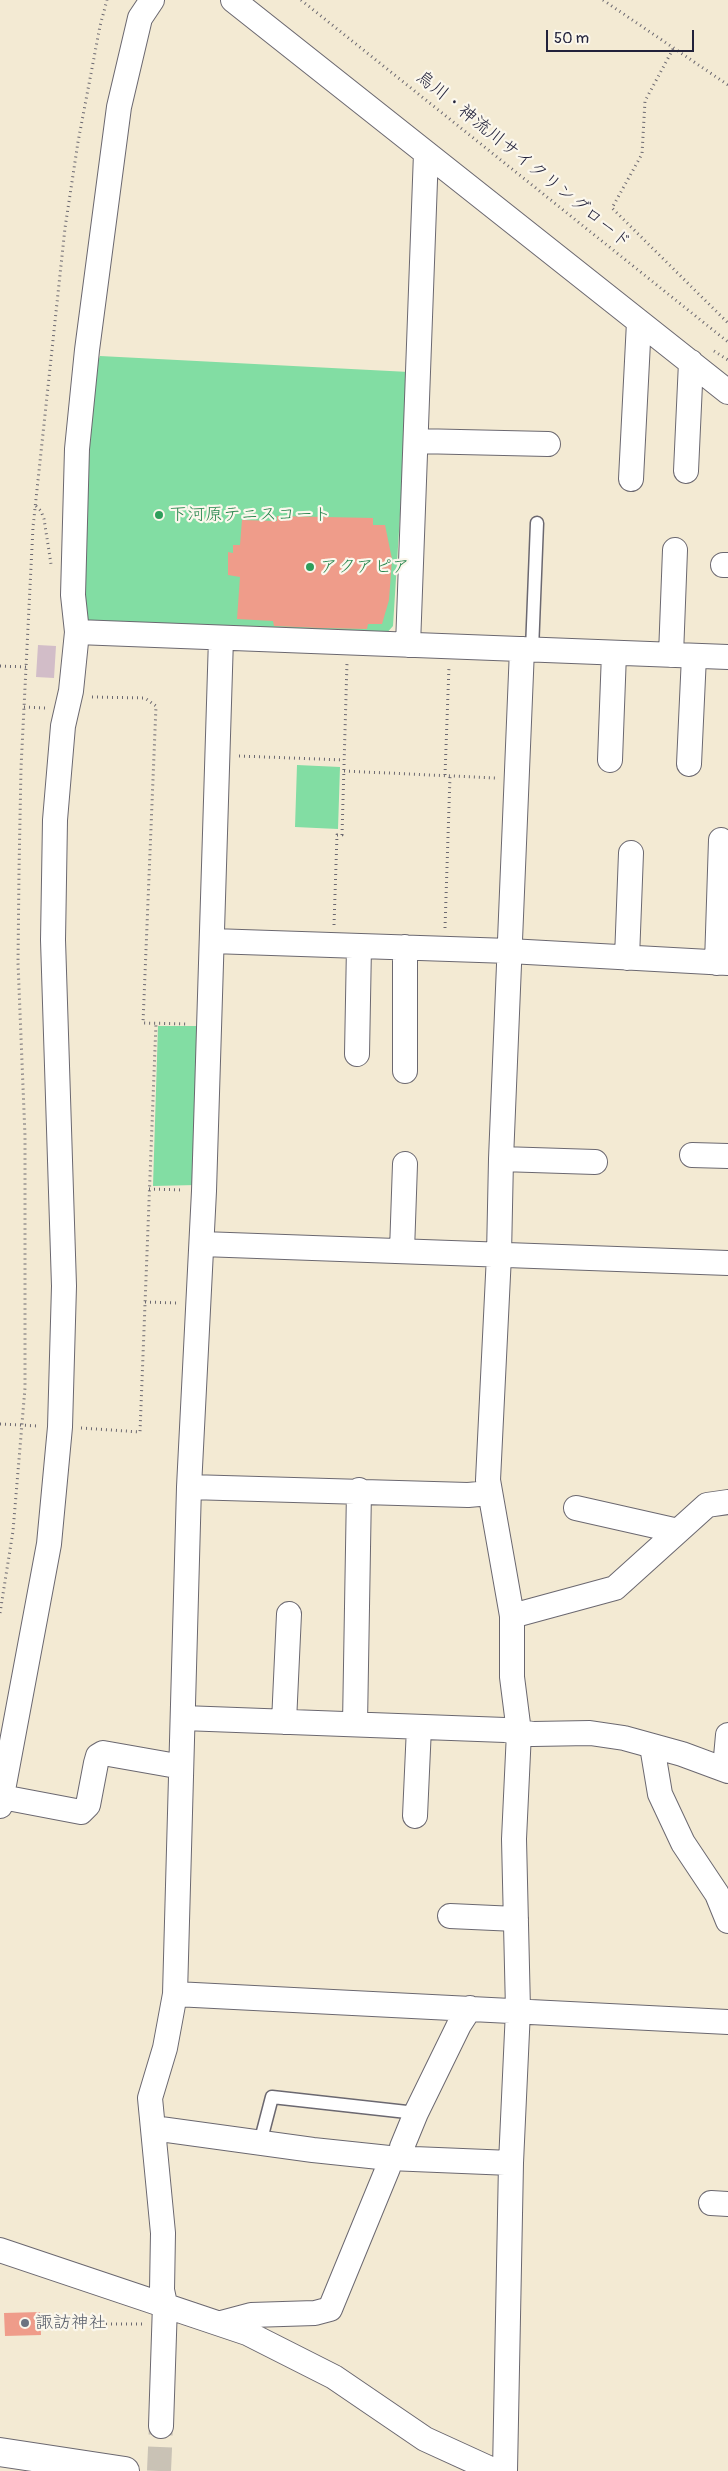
<!DOCTYPE html>
<meta charset="utf-8">
<style>
body{margin:0}
#map{position:relative;width:728px;height:2471px;overflow:hidden;background:#f3ead3;font-family:Pangolin,sans-serif}
canvas{display:block}
.scale{position:absolute;left:546px;top:30px;width:148px;height:22px;box-sizing:border-box;border:2px solid #22223b;border-top:0;padding-left:6px;font-size:15px;line-height:18px;white-space:nowrap;color:#22223b;-webkit-text-stroke:4px #fbf7ec;paint-order:stroke}
</style>
<div id="map">
<canvas width="728" height="2471"></canvas>
<div class="scale">50 m</div>
</div>
<script>
const context = document.querySelector('canvas').getContext('2d');
context.lineJoin = 'round';
function fillPath(path, color) { context.fillStyle = color; context.fill(path, 'evenodd'); }
const toPath = rows => new Path2D(rows.map(r => 'M' + r).join(''));
function trace(path, color, width, dash) { context.strokeStyle = color; context.lineWidth = width; context.lineCap = dash ? 'butt' : 'round'; context.setLineDash(dash || []); context.stroke(path); }
function write(font, color, halo, rows, align = 'center') {
  context.font = font + ' Pangolin,"Klee One",sans-serif'; context.lineWidth = 4.5; context.setLineDash([]); context.textBaseline = 'middle'; context.strokeStyle = halo; context.fillStyle = color; for (const [text, x, y, turn = 0] of rows) {
    context.save(); context.translate(x, y); context.rotate((+turn || 0) * Math.PI / 180); context.textAlign = isNaN(turn) ? turn : align; if (halo) context.strokeText(text, 0, 0); context.fillText(text, 0, 0); context.restore();
  }
}
const industrial = toPath([
 [38,645,56,646,54,678,36,677]
]);
const green = toPath([
 [100,356,409,372,393,626,384,636,90,622,84,614,80,595,95,369],
 [297,765,340,767,338,829,295,827],
 [158,1026,202,1026,196,1185,153,1186]
]);
const building = toPath([
 [277,516,373,518,373,525,385,525,392,559,389,600,382,624,368,624,367,629,320,628,274,626,273,621,237,619,240,577,228,575,228,552,233,553,233,545,240,545,242,520,277,521],
 [40,2312,41,2335,5,2336,4,2313]
]);
const streetTunnel = toPath([
 [159,2471,161,2426]
]);
const path = toPath([
 [301,0,728,342],
 [603,0,728,85],
 [673,49,645,101,642,154,612,208,728,323],
 [714,351,728,360],
 [36,506,41,511,44,519,51,564],
 [0,666,26,667],
 [92,697,145,698,156,706,143,1023,189,1024],
 [24,707,46,708],
 [239,756,344,760],
 [344,771,496,778],
 [445,775,449,666],
 [334,925,337,835,342,835,347,662],
 [445,928,450,776],
 [149,1189,184,1190],
 [145,1302,177,1303],
 [0,1424,38,1426],
 [81,1428,140,1432,156,1023],
 [0,1613,13,1531,25,1388,25,1136,18,963,19,871,21,768,33,527,65,228,78,142,100,26,107,0],
 [51,2324,143,2324]
]);
const lane = toPath([
 [532,650,537,523],
 [260,2143,272,2097,416,2113]
]);
const street = toPath([
 [233,0,728,392],
 [416,441,548,444],
 [686,471,691,362],
 [631,479,639,322],
 [723,565,728,565],
 [77,632,728,657],
 [408,645,426,153],
 [671,655,675,550],
 [610,760,614,653],
 [689,764,694,656],
 [212,941,509,951,728,963],
 [405,947,405,1071],
 [627,958,631,853],
 [717,963,721,840],
 [357,1054,359,946],
 [692,1155,728,1156],
 [501,1159,595,1162],
 [202,1244,728,1263],
 [402,1251,405,1164],
 [189,1487,468,1495,490,1493],
 [576,1508,678,1531],
 [512,1616,615,1588,707,1505,728,1502],
 [183,1718,505,1730,533,1734,590,1733,624,1738,682,1754,728,1771],
 [284,1722,289,1614],
 [355,1724,359,1490],
 [652,1746,660,1794,683,1843,717,1894,728,1921],
 [725,1768,728,1735],
 [2,1797,81,1812,88,1805,96,1763,98,1756,103,1753,171,1765,181,1765],
 [0,1806,49,1544,60,1427,64,1286,53,940,55,820,63,726,71,691,77,632,73,595,77,449,87,350,119,107,140,18,152,0],
 [415,1816,419,1727],
 [450,1916,516,1919],
 [175,1994,728,2022],
 [153,2128,313,2150,389,2158,511,2163],
 [401,2158,402,2147,416,2113,459,2025,470,2008],
 [711,2203,728,2204],
 [0,2250,247,2333,334,2377,425,2439,495,2471],
 [221,2323,251,2315,315,2313,330,2309,388,2168,389,2158],
 [161,2426,165,2304,162,2290,163,2233,150,2098,165,2048,175,1994,189,1487,204,1191,221,638],
 [505,2471,511,2163,518,2010,514,1839,519,1732,512,1677,512,1616,488,1480,499,1255,501,1159,522,649]
]);
const primary = toPath([
 [0,2452,125,2471]
]);
const markers = [
 [159,515,5,"#2e9e5b"],
 [310,567,5,"#2e9e5b"],
 [25,2323,5,"#6b7280"]
];
const streetNames = [
 ["烏川・神流川サイクリングロード",523,160,39]
];
const leisureNames = [
 ["下河原テニスコート",169,515],
 ["アクアピア",320,567]
];
const worshipNames = [
 ["諏訪神社",35,2323]
];
fillPath(industrial, '#d2bdc8');
fillPath(green, '#82dda3');
fillPath(building, '#ef9c8a');
trace(streetTunnel, '#c9c2b5', 24, [24, 12]);
trace(lane, '#6b6870', 15);
trace(street, '#6b6870', 26);
trace(primary, '#6b6870', 30);
trace(path, '#6b6870', 3, [1, 4]);
trace(lane, '#fff', 12);
trace(street, '#fff', 24);
trace(primary, '#fff', 28);
for (const [x, y, r, color] of markers) { const dot = new Path2D(); dot.arc(x, y, r, 0, 2 * Math.PI); context.fillStyle = color; context.fill(dot); trace(dot, '#fbf7ec', 2); }
write('18px', '#22223b', '#fbf7ec', streetNames);
write('18px', '#27864d', '#fbf7ec', leisureNames, 'left');
write('18px', '#5b616d', '#fbf7ec', worshipNames, 'left');
</script>
